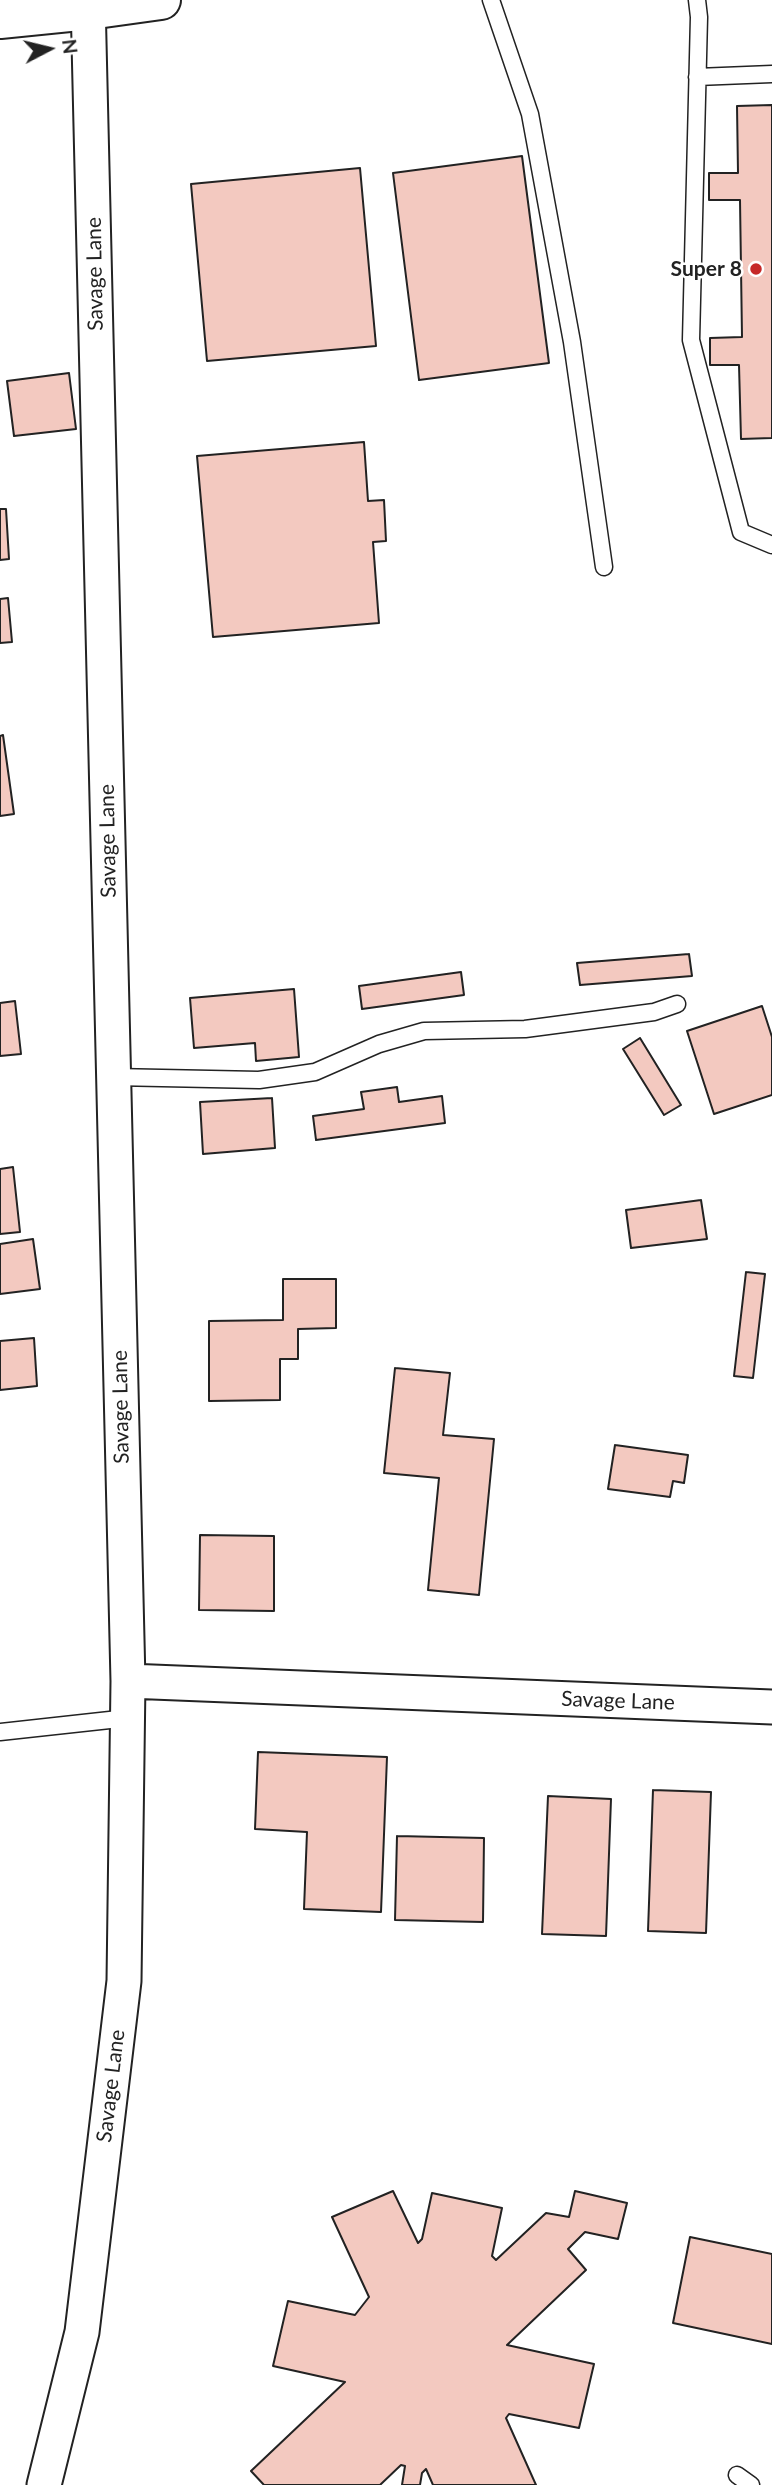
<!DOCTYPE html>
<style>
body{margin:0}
#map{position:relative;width:772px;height:2485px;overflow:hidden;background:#fff;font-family:Lato,sans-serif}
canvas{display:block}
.north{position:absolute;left:14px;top:14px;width:70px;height:70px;-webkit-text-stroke:5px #fff;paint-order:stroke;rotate:83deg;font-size:19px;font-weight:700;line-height:28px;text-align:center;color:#222}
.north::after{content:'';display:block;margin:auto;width:24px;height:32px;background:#222;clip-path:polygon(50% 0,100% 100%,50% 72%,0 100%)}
</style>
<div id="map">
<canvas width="772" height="2485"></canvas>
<div class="north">N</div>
</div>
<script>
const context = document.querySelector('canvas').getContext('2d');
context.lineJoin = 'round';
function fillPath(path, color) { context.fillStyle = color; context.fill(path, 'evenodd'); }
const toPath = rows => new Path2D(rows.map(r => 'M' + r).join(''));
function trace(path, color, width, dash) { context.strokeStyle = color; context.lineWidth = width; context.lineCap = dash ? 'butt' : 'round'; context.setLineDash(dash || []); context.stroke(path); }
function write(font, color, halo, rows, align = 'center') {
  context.font = font + ' Lato,sans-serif'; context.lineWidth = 5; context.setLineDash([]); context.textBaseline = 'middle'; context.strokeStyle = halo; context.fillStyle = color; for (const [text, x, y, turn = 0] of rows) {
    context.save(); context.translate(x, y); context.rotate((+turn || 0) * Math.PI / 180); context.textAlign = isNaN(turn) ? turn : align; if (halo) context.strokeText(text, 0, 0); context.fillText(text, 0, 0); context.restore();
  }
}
const building = toPath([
 [772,105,772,438,741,439,739,365,710,365,710,338,742,337,740,200,709,200,709,173,738,173,737,106,772,105],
 [522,156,549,363,419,380,393,173,522,156],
 [360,168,376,346,207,361,191,184,360,168],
 [69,373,76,429,14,436,7,381,69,373],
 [364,442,368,501,384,500,386,541,373,542,379,623,213,637,197,456,364,442],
 [0,509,6,509,9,559,0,560,0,509],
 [8,598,12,642,0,643,0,599,8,598],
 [3,735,14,814,0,816,0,736,3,735],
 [689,954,692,976,580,985,577,963,689,954],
 [461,972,464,995,362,1009,359,986,461,972],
 [294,989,299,1057,256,1061,255,1043,194,1048,190,998,294,989],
 [15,1001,21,1054,0,1056,0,1003,15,1001],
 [762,1006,772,1037,772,1095,714,1114,687,1031,762,1006],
 [640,1038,681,1105,664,1115,623,1049,640,1038],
 [397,1087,399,1102,442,1096,445,1123,316,1140,313,1116,364,1109,361,1092,397,1087],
 [272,1098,275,1148,203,1154,200,1102,272,1098],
 [13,1167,20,1232,0,1234,0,1169,13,1167],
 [701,1200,707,1239,631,1248,626,1210,701,1200],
 [33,1239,40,1289,0,1294,0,1244,33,1239],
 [746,1272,765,1274,753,1378,734,1376,746,1272],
 [283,1279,336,1279,336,1328,298,1329,298,1359,280,1359,280,1400,209,1401,209,1321,283,1320,283,1279],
 [34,1338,37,1386,0,1390,0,1341,34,1338],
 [395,1368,450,1373,443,1435,494,1439,479,1595,428,1590,439,1478,384,1473,395,1368],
 [615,1445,688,1455,684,1483,673,1481,670,1497,608,1489,615,1445],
 [200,1535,274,1536,274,1611,199,1610,200,1535],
 [258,1752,387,1757,381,1912,304,1909,307,1832,255,1829,258,1752],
 [653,1790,711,1792,706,1933,648,1931,653,1790],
 [548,1796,611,1799,606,1936,542,1934,548,1796],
 [397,1836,484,1838,483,1922,395,1920,397,1836],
 [393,2191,418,2243,422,2239,432,2193,502,2208,492,2256,496,2260,546,2213,569,2217,575,2191,627,2203,618,2239,585,2232,568,2249,586,2270,507,2345,594,2364,579,2428,509,2414,506,2418,536,2485,433,2485,426,2469,422,2473,420,2485,402,2485,405,2466,401,2465,380,2485,264,2485,251,2471,345,2382,273,2366,288,2301,355,2315,369,2297,332,2217,393,2191],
 [690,2237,772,2254,772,2344,673,2323,690,2237]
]);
const service = toPath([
 [491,0,530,114,572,342,604,567],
 [697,0,699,17,691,340,741,532,772,545],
 [697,77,772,74],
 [113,1077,259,1080,315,1072,379,1044,424,1031,525,1029,654,1012,677,1004],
 [0,1732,128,1718],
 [737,2475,751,2485]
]);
const minor = toPath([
 [128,1681,772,1707],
 [44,2485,82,2332,124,1981,128,1681,88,0]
]);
const secondary = toPath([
 [0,19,89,10,161,0]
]);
const markers = [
 [756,269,7,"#c62828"]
];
const poiNames = [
 ["Super 8",742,269]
];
const streetNames = [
 ["Savage Lane",95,274,-91],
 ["Savage Lane",108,841,-91],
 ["Savage Lane",121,1407,-91],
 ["Savage Lane",618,1701,2],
 ["Savage Lane",111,2086,-83]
];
fillPath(building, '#f3c9c0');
trace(building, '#222', 2);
trace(service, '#222', 19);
trace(minor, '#222', 37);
trace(secondary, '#222', 42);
trace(service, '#fff', 16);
trace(minor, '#fff', 33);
trace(secondary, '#fff', 38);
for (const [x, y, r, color] of markers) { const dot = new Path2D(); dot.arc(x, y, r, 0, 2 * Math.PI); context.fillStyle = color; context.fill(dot); trace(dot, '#fff', 2.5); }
write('bold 21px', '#222', '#fff', poiNames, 'right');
write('21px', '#222', '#fff', streetNames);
</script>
